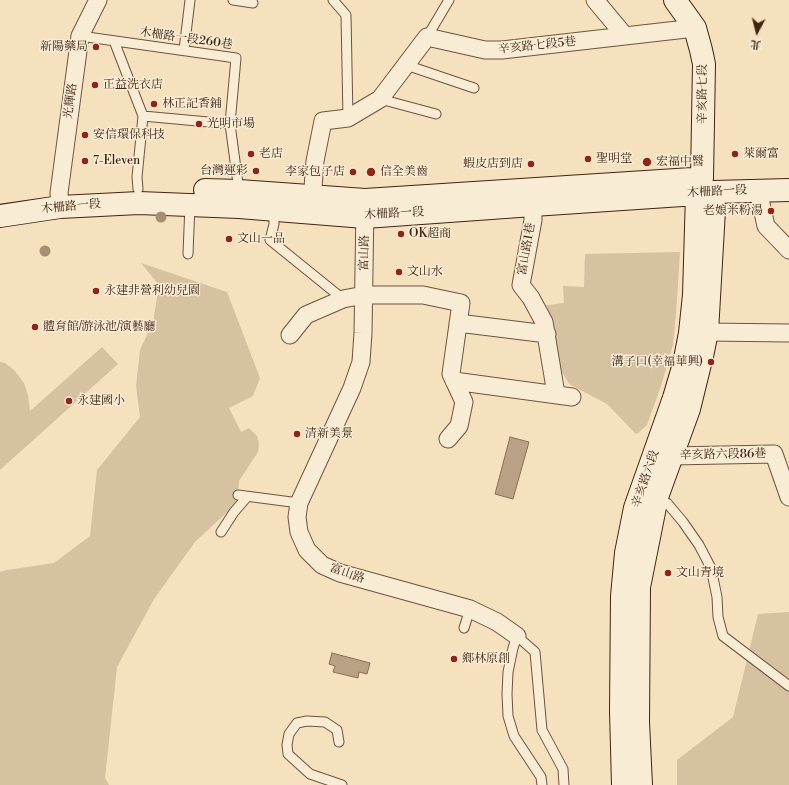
<!DOCTYPE html>
<meta charset="utf-8">
<style>
body{margin:0}
#map{position:relative;width:789px;height:785px;overflow:hidden;background:#f5e1be;font-family:"Libre Bodoni","Noto Serif TC",serif}
canvas{display:block}
.north{position:absolute;left:737px;top:12px;width:40px;height:40px;-webkit-text-stroke:3px #f8ecd5;paint-order:stroke;rotate:187deg;font-size:11px;font-weight:700;line-height:16px;text-align:center;color:#412413}
.north::after{content:'';display:block;margin:auto;width:14px;height:18px;background:#412413;clip-path:polygon(50% 0,100% 100%,50% 72%,0 100%)}
</style>
<div id="map">
<canvas width="789" height="785"></canvas>
<div class="north">北</div>
</div>
<script>
const context = document.querySelector('canvas').getContext('2d');
context.lineJoin = 'round';
function fillPath(path, color) { context.fillStyle = color; context.fill(path, 'evenodd'); }
const toPath = rows => new Path2D(rows.map(r => 'M' + r).join(''));
function trace(path, color, width, dash) { context.strokeStyle = color; context.lineWidth = width; context.lineCap = dash ? 'butt' : 'round'; context.setLineDash(dash || []); context.stroke(path); }
function write(font, color, halo, rows, align = 'center') {
  context.font = font + ' "Libre Bodoni","Noto Serif TC",serif'; context.lineWidth = 3; context.setLineDash([]); context.textBaseline = 'middle'; context.strokeStyle = halo; context.fillStyle = color; for (const [text, x, y, turn = 0] of rows) {
    context.save(); context.translate(x, y); context.rotate((+turn || 0) * Math.PI / 180); context.textAlign = isNaN(turn) ? turn : align; if (halo) context.strokeText(text, 0, 0); context.fillText(text, 0, 0); context.restore();
  }
}
const green = toPath([
 [680,252,676,314,673,345,661,386,647,425,638,433,636,434,607,404,569,384,562,372,541,306,564,303,563,286,584,287,585,254],
 [141,263,227,292,260,378,253,396,229,408,241,432,249,428,257,436,259,444,258,452,239,481,237,503,195,542,154,599,117,667,105,778,109,785,0,785,0,572,7,570,54,563,90,536,97,470,140,417,136,386,140,350,153,322,159,285],
 [102,347,118,364,0,470,0,362,5,363,15,371,24,383,28,395,30,411],
 [789,612,789,785,677,785,677,760,733,717,758,614]
]);
const water = toPath([
 [510,437,529,442,513,499,495,494,510,437],
 [332,653,370,663,367,674,359,672,358,678,333,672,335,666,329,664,332,653]
]);
const lane = toPath([
 [233,0,253,3],
 [333,0,346,15,348,118],
 [80,36,236,58,230,124,239,191],
 [427,37,449,0],
 [114,41,143,116,137,177,138,189],
 [184,50,190,0],
 [406,65,474,88],
 [380,99,436,114],
 [143,116,230,124],
 [274,210,274,224,270,240,343,299],
 [188,254,190,204],
 [238,495,299,503],
 [657,497,667,503,683,522,699,545,711,568,717,597,718,617,723,636,789,686],
 [221,532,234,512,247,497],
 [464,628,470,609],
 [339,742,337,730,325,722,307,721,297,723,289,734,287,745,288,754,310,774,342,785],
 [542,785,541,777,514,736,508,716,507,694,508,672,513,648,517,636,535,652,542,730,563,769,564,785]
]);
const street = toPath([
 [595,0,625,36],
 [758,190,766,226,789,250],
 [313,197,313,188,315,161,323,121,348,118,380,99,427,37,485,50,502,50,695,28],
 [533,205,533,220,521,285,531,298,544,322,556,394],
 [365,206,363,333,361,362,352,388,299,503,297,517,299,532,307,550,322,565,340,573,470,609,497,622,517,636],
 [60,207,59,193,80,36,98,0],
 [458,323,547,334],
 [707,332,789,333],
 [290,335,306,315,343,299,364,295,423,295,461,303,451,374,464,402,459,426,448,439],
 [454,381,572,397],
 [672,456,774,454,789,497]
]);
const secondary = toPath([
 [205,190,239,191,365,200,692,179],
 [0,216,60,207,139,203,239,207,365,217,533,205,697,194,713,192,789,190],
 [623,785,621,711,622,596,626,553,635,508,674,398,684,364,690,333,694,295,697,194,702,178,704,64,701,50,695,28,675,0],
 [641,785,638,722,639,587,657,497,689,409,702,356,707,332,714,210,713,192]
]);
const trees = [
 [161,217],
 [45,251]
];
const markers = [
 [96,47,4,"#8f2418"],
 [95,85,4,"#8f2418"],
 [154,104,4,"#8f2418"],
 [199,124,4,"#8f2418"],
 [85,135,4,"#8f2418"],
 [251,154,4,"#8f2418"],
 [735,154,4,"#8f2418"],
 [588,159,4,"#8f2418"],
 [85,161,4,"#8f2418"],
 [647,162,5,"#8f2418"],
 [531,164,4,"#8f2418"],
 [256,171,4,"#8f2418"],
 [353,172,4,"#8f2418"],
 [371,172,5,"#8f2418"],
 [771,211,4,"#8f2418"],
 [401,234,4,"#8f2418"],
 [229,239,4,"#8f2418"],
 [399,272,4,"#8f2418"],
 [96,291,4,"#8f2418"],
 [35,327,4,"#8f2418"],
 [711,362,4,"#8f2418"],
 [69,401,4,"#8f2418"],
 [297,434,4,"#8f2418"],
 [668,573,4,"#8f2418"],
 [454,659,4,"#8f2418"]
];
const streetNames = [
 ["木柵路一段260巷",186,39,8],
 ["辛亥路七段5巷",537,46,-6],
 ["辛亥路七段",703,94,-90],
 ["光輝路",71,101,-82],
 ["木柵路一段",717,192,-3],
 ["木柵路一段",71,207,-5],
 ["木柵路一段",394,214,-3],
 ["富山路1巷",527,249,-80],
 ["富山路",365,253,-89],
 ["辛亥路六段86巷",723,455,-1],
 ["辛亥路六段",646,479,-71],
 ["富山路",347,574,19]
];
const poiNames = [
 ["新陽藥局",88,47,"right"],
 ["正益洗衣店",103,85],
 ["林正記香鋪",162,104],
 ["光明市場",207,124],
 ["安信環保科技",93,135],
 ["老店",259,154],
 ["萊爾富",743,154],
 ["聖明堂",596,159],
 ["7-Eleven",93,161],
 ["宏福中醫",656,162],
 ["蝦皮店到店",523,164,"right"],
 ["台灣運彩",248,171,"right"],
 ["李家包子店",345,172,"right"],
 ["信全美齒",380,172],
 ["老娘米粉湯",763,211,"right"],
 ["OK超商",409,234],
 ["文山一品",237,239],
 ["文山水",407,272],
 ["永建非營利幼兒園",104,291],
 ["體育館/游泳池/演藝廳",43,327],
 ["溝子口(幸福華興)",703,362,"right"],
 ["永建國小",77,401],
 ["清新美景",305,434],
 ["文山青境",676,573],
 ["鄉林原創",462,659]
];
fillPath(green, '#d6c1a1');
fillPath(water, '#b8a184');
trace(water, '#886f57', 1);
trace(lane, '#6e533e', 11);
trace(street, '#6e533e', 19);
trace(secondary, '#412413', 24);
trace(lane, '#f8ecd5', 9);
trace(street, '#f8ecd5', 17);
trace(secondary, '#f8ecd5', 22);
context.fillStyle = '#a68e73';
for (const [x, y] of trees) { context.beginPath(); context.arc(x, y, 5.5, 0, 2 * Math.PI); context.fill(); }
for (const [x, y, r, color] of markers) { const dot = new Path2D(); dot.arc(x, y, r, 0, 2 * Math.PI); context.fillStyle = color; context.fill(dot); trace(dot, '#f8ecd5', 1.5); }
write('12px', '#412413', '#f8ecd5', streetNames);
write('12px', '#412413', '#f8ecd5', poiNames, 'left');
</script>
